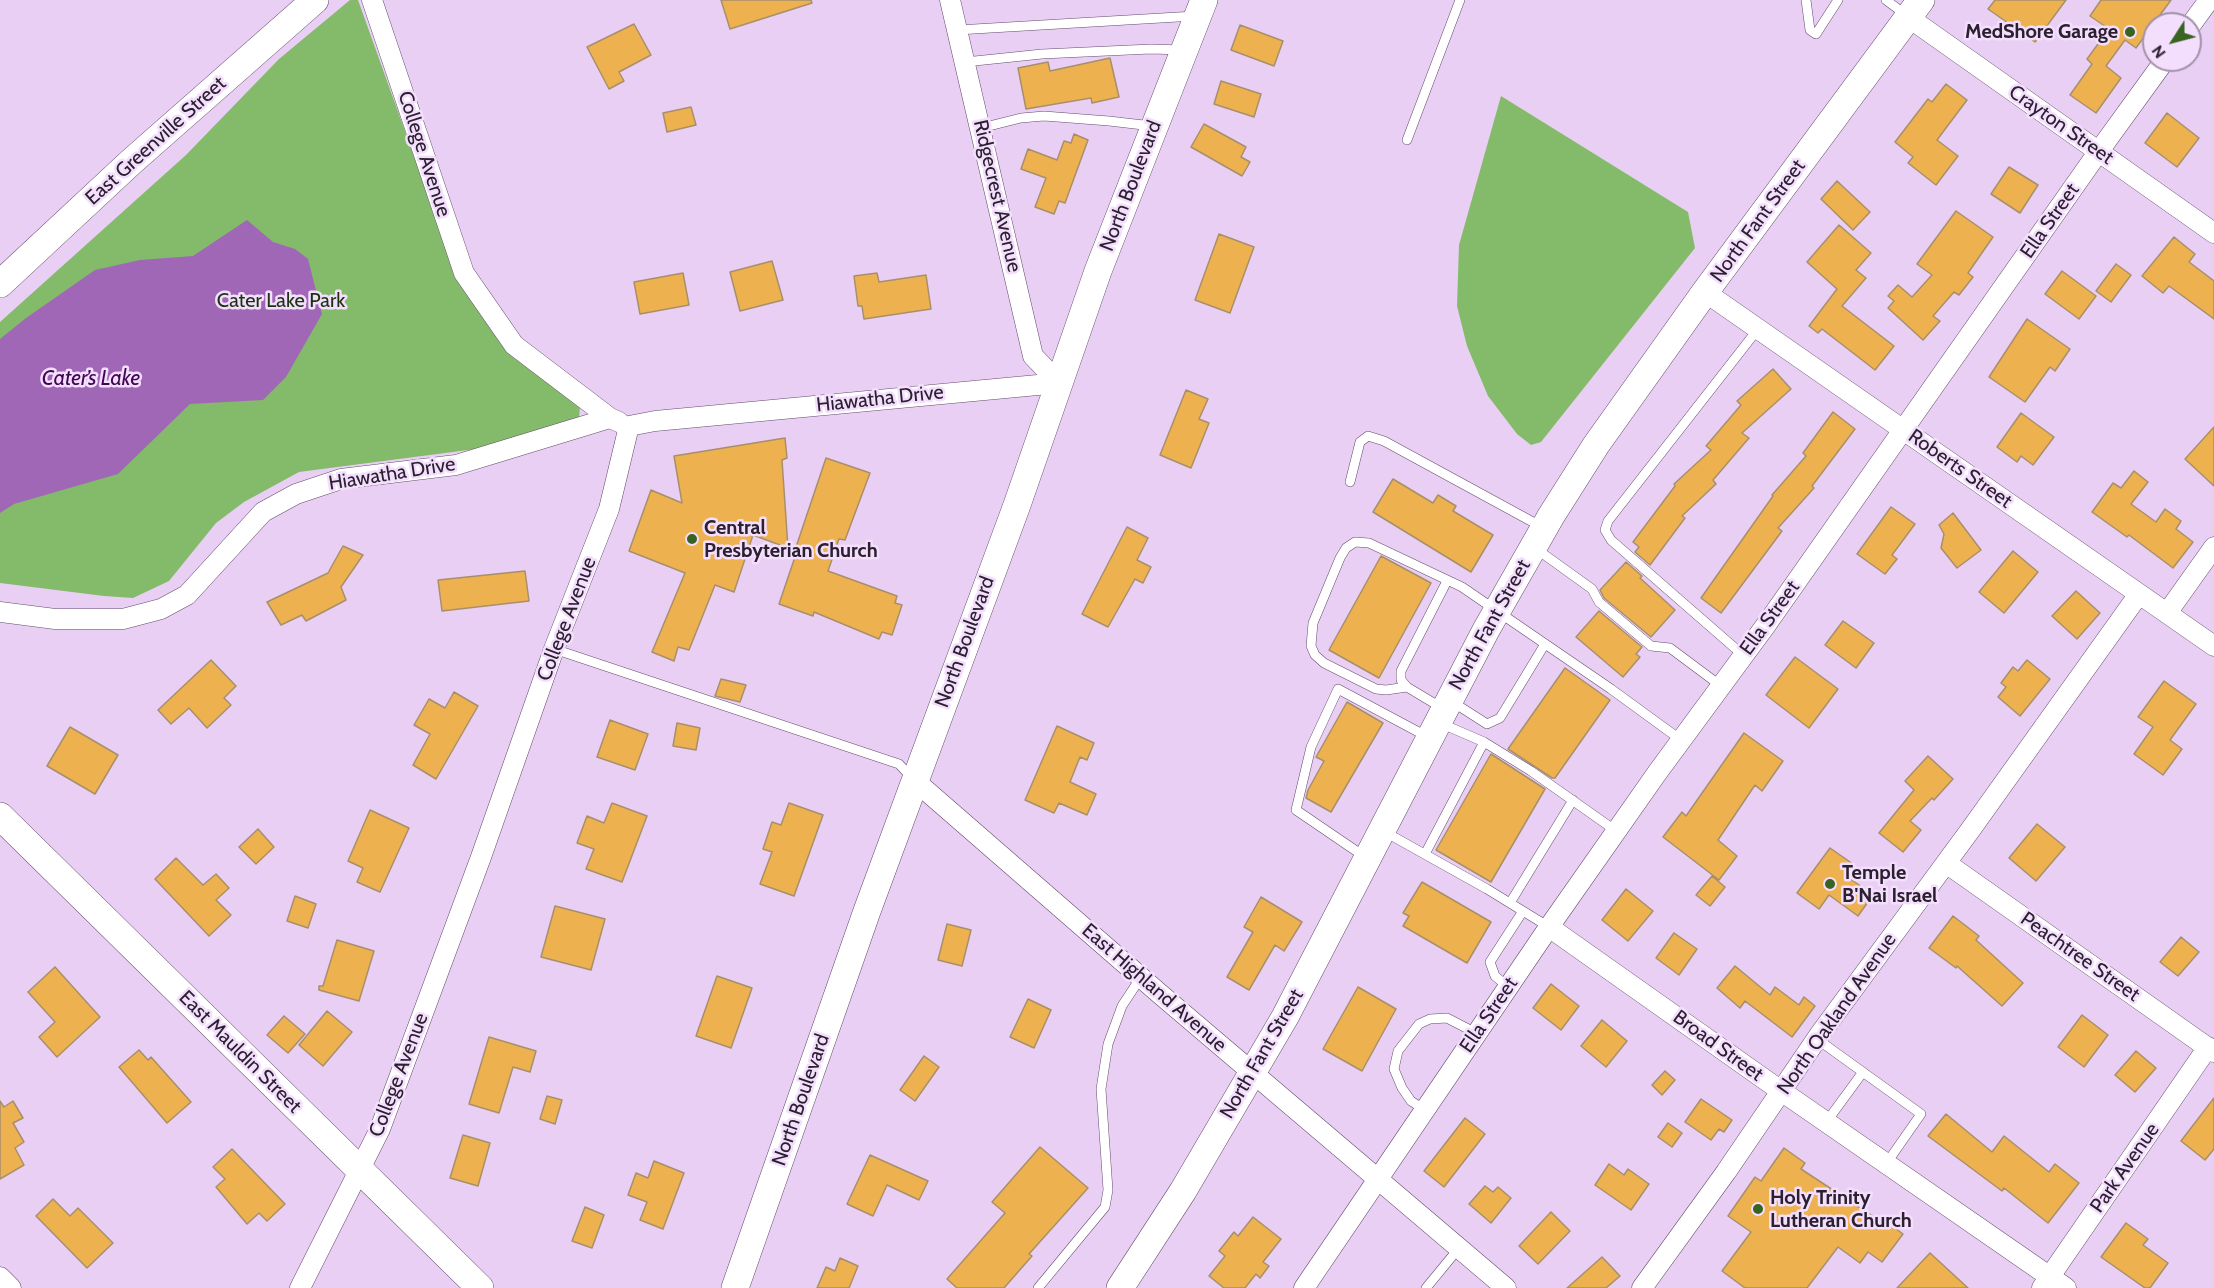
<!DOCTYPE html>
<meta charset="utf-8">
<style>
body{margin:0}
#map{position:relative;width:2214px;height:1288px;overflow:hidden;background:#eacff4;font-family:Cabin,sans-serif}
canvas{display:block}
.north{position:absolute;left:2142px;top:12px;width:60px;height:60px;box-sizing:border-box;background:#f4defd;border:2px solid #a392aa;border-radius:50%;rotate:234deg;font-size:16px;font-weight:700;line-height:24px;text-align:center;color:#2a202e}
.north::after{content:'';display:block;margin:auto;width:21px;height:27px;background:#386321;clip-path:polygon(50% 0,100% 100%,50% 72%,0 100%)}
</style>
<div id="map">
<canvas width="2214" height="1288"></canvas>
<div class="north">N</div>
</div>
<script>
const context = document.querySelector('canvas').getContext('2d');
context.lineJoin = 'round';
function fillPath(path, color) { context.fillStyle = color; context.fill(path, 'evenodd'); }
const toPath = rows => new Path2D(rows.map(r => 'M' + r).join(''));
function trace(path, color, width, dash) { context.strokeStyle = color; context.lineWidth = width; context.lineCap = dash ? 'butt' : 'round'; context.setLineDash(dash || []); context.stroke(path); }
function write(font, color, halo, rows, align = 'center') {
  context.font = font + ' Cabin,sans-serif'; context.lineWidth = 5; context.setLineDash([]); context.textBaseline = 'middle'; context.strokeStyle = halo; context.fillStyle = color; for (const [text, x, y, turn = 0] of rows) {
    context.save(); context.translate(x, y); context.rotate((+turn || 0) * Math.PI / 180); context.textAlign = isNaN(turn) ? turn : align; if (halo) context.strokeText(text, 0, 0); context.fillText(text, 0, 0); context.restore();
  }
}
const green = toPath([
 [350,0,358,0,449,254,485,319,580,405,579,420,476,449,299,472,244,502,216,523,169,581,133,598,104,596,0,583,0,322,186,155,279,59],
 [1501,96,1688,212,1695,248,1541,442,1531,445,1517,434,1488,396,1467,346,1457,306,1459,245]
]);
const water = toPath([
 [247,220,273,242,295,249,308,259,322,314,286,377,263,400,190,404,118,474,14,504,0,513,0,339,26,318,95,270,140,260,193,256]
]);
const building = toPath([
 [721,0,811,0,812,3,730,29,721,0],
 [1995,0,2066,0,2035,42,1988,9,1995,0],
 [2101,0,2171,0,2136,48,2125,40,2106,66,2121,78,2096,113,2070,95,2092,64,2087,59,2109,29,2090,16,2101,0],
 [634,24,651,55,619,72,624,81,609,89,587,47,634,24],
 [1240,25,1283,41,1274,66,1231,50,1240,25],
 [1110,58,1119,97,1092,103,1091,98,1026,109,1018,68,1048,62,1050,71,1110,58],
 [1221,81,1261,94,1254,117,1214,104,1221,81],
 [1946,84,1967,100,1937,140,1958,156,1936,185,1908,163,1913,157,1895,142,1928,99,1932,102,1946,84],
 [691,107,696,125,667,132,663,113,691,107],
 [2167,113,2199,138,2177,167,2145,143,2167,113],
 [1204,124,1246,147,1241,157,1250,162,1242,176,1191,147,1204,124],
 [1074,134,1088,140,1065,203,1059,201,1054,214,1035,207,1046,178,1021,169,1028,149,1057,160,1064,141,1071,143,1074,134],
 [2009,167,2038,185,2020,213,1991,194,2009,167],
 [1837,181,1870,212,1853,230,1821,199,1837,181],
 [1956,211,1993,237,1968,273,1973,277,1959,295,1954,292,1933,316,1940,321,1923,340,1888,308,1894,301,1888,296,1898,285,1912,297,1932,275,1917,264,1956,211],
 [1839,225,1871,253,1856,270,1866,278,1842,306,1894,346,1875,370,1822,329,1818,333,1809,326,1837,289,1807,262,1839,225],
 [1219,234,1254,247,1230,313,1195,300,1219,234],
 [2174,237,2195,254,2189,262,2214,281,2214,319,2169,286,2163,293,2142,276,2174,237],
 [772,261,783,300,740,311,730,272,772,261],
 [2116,264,2131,275,2111,302,2096,291,2116,264],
 [2062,271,2096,296,2079,319,2045,294,2062,271],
 [683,273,689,305,640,314,634,282,683,273],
 [877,273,879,282,926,275,931,309,864,319,862,306,858,306,854,276,877,273],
 [2027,319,2070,349,2055,371,2050,367,2025,402,1989,377,2027,319],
 [1773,369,1791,389,1742,433,1749,438,1713,480,1716,484,1682,516,1685,518,1650,565,1635,552,1639,547,1633,542,1675,486,1674,484,1711,450,1706,446,1741,405,1737,401,1773,369],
 [1186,390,1208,399,1199,419,1209,423,1191,468,1160,455,1186,390],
 [1833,412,1855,429,1812,486,1814,488,1778,528,1782,531,1721,613,1701,598,1773,496,1772,495,1806,456,1803,453,1833,412],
 [2021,413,2054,437,2033,465,2021,456,2017,462,1997,447,2021,413],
 [2214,427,2214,486,2185,459,2214,427],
 [785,438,787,458,782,460,788,548,753,535,734,592,715,585,689,650,678,647,674,661,652,652,685,573,629,551,651,490,682,503,674,456,785,438],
 [826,458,870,473,845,540,839,539,828,571,897,596,895,603,902,605,892,635,882,632,879,639,814,612,813,616,779,604,797,551,795,550,826,458],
 [2134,471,2148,482,2131,504,2156,522,2165,509,2181,521,2176,529,2193,542,2173,568,2129,535,2127,537,2092,512,2113,483,2121,488,2134,471],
 [1393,479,1433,503,1438,495,1456,506,1453,511,1493,535,1471,572,1373,512,1393,479],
 [1891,507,1915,524,1892,555,1897,559,1885,574,1857,554,1891,507],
 [1953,513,1981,550,1957,568,1941,548,1944,534,1939,525,1953,513],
 [1127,527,1148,538,1137,560,1151,567,1143,583,1135,579,1108,627,1082,614,1127,527],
 [343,546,363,555,341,587,346,600,306,621,302,615,281,625,267,602,328,573,343,546],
 [2013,551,2038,572,2004,613,1979,592,2013,551],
 [1381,556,1431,583,1379,678,1329,650,1381,556],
 [1626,562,1642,576,1640,578,1675,610,1651,637,1604,598,1600,590,1626,562],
 [525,571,529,601,442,611,438,580,525,571],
 [2076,591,2100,613,2077,639,2052,616,2076,591],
 [1599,611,1642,647,1636,654,1640,657,1623,677,1576,637,1599,611],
 [1843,621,1874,643,1856,668,1825,645,1843,621],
 [1795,657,1838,689,1809,728,1766,695,1795,657],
 [211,660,236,686,224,698,231,705,207,728,189,708,171,724,158,710,211,660],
 [2027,660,2050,679,2020,716,1998,697,2006,687,2001,683,2013,667,2018,671,2027,660],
 [1565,668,1610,700,1555,778,1552,778,1508,749,1565,668],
 [721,679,746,685,740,702,715,696,721,679],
 [2164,681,2196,704,2170,740,2182,749,2163,775,2134,754,2153,727,2138,717,2164,681],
 [454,692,478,706,436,779,413,765,430,734,414,725,429,699,445,708,454,692],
 [1347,702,1383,723,1331,812,1306,798,1308,790,1324,761,1316,757,1347,702],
 [610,720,648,734,635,770,597,757,610,720],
 [677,723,700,728,696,750,673,746,677,723],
 [1057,726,1094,743,1087,760,1080,757,1070,782,1096,794,1087,815,1059,803,1054,813,1025,800,1057,726],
 [70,727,118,755,95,794,47,766,70,727],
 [1744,733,1783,761,1762,791,1755,785,1718,840,1737,856,1719,880,1663,837,1682,812,1686,816,1744,733],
 [1491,754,1545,789,1491,882,1436,850,1491,754],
 [1928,756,1953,779,1934,800,1932,798,1910,821,1921,830,1903,852,1879,833,1914,790,1905,781,1928,756],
 [612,803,647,816,622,882,586,869,594,849,577,843,587,816,604,823,612,803],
 [789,803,823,815,794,896,760,884,772,852,763,849,772,822,781,825,789,803],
 [370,810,409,828,380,892,357,882,363,868,348,861,370,810],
 [2037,824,2065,847,2036,881,2009,858,2037,824],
 [258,829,274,847,256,864,239,847,258,829],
 [1830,848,1853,864,1845,875,1873,895,1858,916,1829,895,1819,909,1797,893,1830,848],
 [176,858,203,885,216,874,229,888,216,900,231,915,209,936,155,879,176,858],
 [1712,876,1725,887,1710,906,1696,895,1712,876],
 [1422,882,1491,922,1467,963,1403,926,1409,916,1403,913,1422,882],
 [1626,889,1653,911,1628,941,1602,920,1626,889],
 [295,896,316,904,308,928,287,921,295,896],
 [1261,897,1302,922,1284,951,1275,945,1249,990,1227,977,1253,932,1244,927,1261,897],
 [555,906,605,919,591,970,541,957,555,906],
 [1953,916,1979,936,1976,940,2023,983,2002,1006,1957,966,1956,968,1929,948,1953,916],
 [947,924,971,930,962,966,938,960,947,924],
 [1674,933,1697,949,1679,975,1656,958,1674,933],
 [2181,937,2199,952,2178,976,2160,962,2181,937],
 [337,940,374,951,359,1001,319,990,319,986,323,986,337,940],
 [1735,966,1770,995,1775,987,1799,1005,1804,997,1815,1006,1792,1037,1745,1001,1740,1008,1717,988,1735,966],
 [55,967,100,1017,57,1057,39,1037,55,1022,28,992,55,967],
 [717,976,752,988,731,1048,696,1036,717,976],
 [1551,984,1579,1006,1561,1030,1533,1008,1551,984],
 [1358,987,1396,1009,1362,1071,1323,1049,1358,987],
 [1028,999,1051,1010,1034,1048,1010,1037,1028,999],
 [327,1011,352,1032,323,1066,299,1045,327,1011],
 [2082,1015,2108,1035,2084,1067,2058,1047,2082,1015],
 [284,1016,305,1034,288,1053,267,1035,284,1016],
 [1602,1020,1627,1041,1606,1067,1581,1046,1602,1020],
 [489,1037,536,1051,530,1072,513,1067,499,1113,469,1104,489,1037],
 [139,1050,148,1060,151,1057,191,1102,167,1123,119,1067,139,1050],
 [2136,1051,2156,1068,2135,1092,2115,1075,2136,1051],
 [924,1056,939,1067,915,1101,900,1090,924,1056],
 [1665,1071,1675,1080,1662,1095,1652,1085,1665,1071],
 [547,1096,562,1100,555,1124,540,1119,547,1096],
 [2214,1098,2214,1149,2205,1160,2181,1141,2214,1098],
 [1701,1099,1732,1120,1724,1132,1719,1129,1711,1140,1685,1122,1701,1099],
 [0,1101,4,1107,13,1101,23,1118,13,1123,24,1142,15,1148,24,1165,0,1179,0,1101],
 [1946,1114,1992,1152,2004,1136,2049,1172,2055,1164,2079,1183,2048,1223,2004,1188,2002,1191,1928,1136,1946,1114],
 [1465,1118,1485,1134,1444,1187,1424,1171,1465,1118],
 [1668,1123,1682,1133,1672,1147,1658,1137,1668,1123],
 [463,1135,490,1143,478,1186,450,1178,463,1135],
 [1040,1147,1088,1188,1029,1254,1032,1256,1004,1288,957,1288,947,1279,1005,1213,992,1202,1040,1147],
 [1784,1148,1805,1163,1801,1169,1877,1219,1879,1216,1903,1234,1882,1262,1868,1252,1860,1263,1838,1247,1807,1288,1745,1288,1722,1271,1751,1232,1728,1216,1755,1177,1761,1181,1784,1148],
 [232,1149,285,1204,267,1221,259,1213,247,1224,216,1187,225,1179,213,1167,232,1149],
 [870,1155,928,1181,919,1200,887,1185,873,1216,847,1204,870,1155],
 [654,1161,684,1173,663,1229,640,1220,647,1202,628,1195,636,1173,648,1178,654,1161],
 [1609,1164,1624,1175,1628,1169,1649,1184,1631,1210,1595,1185,1609,1164],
 [1485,1186,1493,1192,1498,1187,1511,1198,1491,1223,1469,1204,1485,1186],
 [53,1199,70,1216,78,1208,113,1243,87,1268,36,1216,53,1199],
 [585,1207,604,1215,592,1248,572,1241,585,1207],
 [1551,1212,1570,1231,1538,1264,1519,1246,1551,1212],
 [1253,1217,1281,1239,1263,1262,1269,1266,1260,1278,1256,1274,1245,1288,1224,1288,1209,1276,1225,1256,1219,1251,1234,1232,1238,1236,1253,1217],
 [2126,1223,2148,1239,2143,1245,2168,1263,2150,1288,2145,1288,2101,1257,2126,1223],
 [1930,1253,1968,1288,1897,1288,1930,1253],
 [1602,1257,1620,1276,1606,1288,1567,1288,1602,1257],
 [840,1258,858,1266,849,1288,817,1288,826,1267,835,1271,840,1258]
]);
const lane = toPath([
 [1806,0,1810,30,1816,34,1838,0],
 [1886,0,1906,15],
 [957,30,1195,16],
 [965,62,1042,54,1151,49,1182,50],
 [981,128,1021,118,1044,116,1109,121,1152,126],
 [1407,140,1460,0],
 [1350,482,1360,442,1368,436,1384,441,1542,527],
 [1535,548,1592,589,1599,602,1651,646,1670,648,1721,686],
 [554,649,899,764,911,777],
 [1744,656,1611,540,1605,530,1608,521,1758,329],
 [1407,687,1386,690,1376,689,1324,663,1315,655,1311,646,1313,623,1340,558,1346,548,1355,542,1369,543,1462,587,1611,689,1681,740],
 [1451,701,1487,724,1500,718,1545,644],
 [1442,708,1407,687,1401,680,1401,671,1447,581],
 [1440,723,1484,742,1531,771,1616,831],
 [1385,832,1487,889,1549,927],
 [1425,854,1484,742],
 [1365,857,1296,810,1311,747,1338,689,1426,736],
 [1510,903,1573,800],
 [1508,987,1495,976,1490,962,1523,911],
 [1817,1039,1921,1114,1886,1164],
 [1425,1110,1411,1101,1402,1088,1394,1069,1398,1051,1419,1024,1430,1019,1447,1018,1476,1033],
 [1827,1121,1863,1072],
 [1038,1288,1105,1207,1108,1190,1101,1089,1108,1044,1122,1006,1141,977],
 [1426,1288,1459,1248]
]);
const street = toPath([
 [372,0,464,273,514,345,610,418,619,422],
 [950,0,1033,356,1059,383],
 [1908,17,2214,233],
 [2190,26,2209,0],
 [1705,292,2214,646],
 [629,426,655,421,1059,383],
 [0,612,55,619,123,619,161,609,187,595,263,512,296,494,341,479,456,465,610,418],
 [2167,613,2214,547],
 [914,780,1160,994,1506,1288],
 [1946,863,2214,1052],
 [1549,927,1774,1086,2066,1288],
 [0,1277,11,1288],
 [300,1288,380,1129,481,857,554,649,609,509,629,426],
 [1304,1288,1549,927,1657,773,1766,625,2099,151,2165,60],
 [1642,1288,1726,1172,1820,1034,1971,829,2139,594],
 [2042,1288,2208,1047]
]);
const secondary = toPath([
 [0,284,131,162,315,0],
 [0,816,480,1288],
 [735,1288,867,911,1017,505,1098,271,1204,0],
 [1120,1288,1183,1191,1285,1017,1486,630,1551,516,1596,445,1705,292,1921,0]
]);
const markers = [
 [2130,32,6,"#386321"],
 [692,539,6,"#386321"],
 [1830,884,6,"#386321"],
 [1758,1209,6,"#386321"]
];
const poiNames = [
 ["MedShore Garage",2118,32,"right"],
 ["Central",704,528],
 ["Presbyterian Church",704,551],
 ["Temple",1842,873],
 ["B'Nai Israel",1842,896],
 ["Holy Trinity",1770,1198],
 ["Lutheran Church",1770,1221]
];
const streetNames = [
 ["Crayton Street",2061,125,35],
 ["East Greenville Street",156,141,-42],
 ["College Avenue",424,154,72],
 ["North Boulevard",1131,186,-69],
 ["Ridgecrest Avenue",997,196,77],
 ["North Fant Street",1758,221,-54],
 ["Ella Street",2050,221,-55],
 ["Hiawatha Drive",880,399,-6],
 ["Roberts Street",1960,469,35],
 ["Hiawatha Drive",392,474,-9],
 ["Ella Street",1770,618,-54],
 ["College Avenue",567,619,-69],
 ["North Fant Street",1490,625,-61],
 ["North Boulevard",965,642,-70],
 ["Peachtree Street",2080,957,35],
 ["East Highland Avenue",1154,988,41],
 ["North Oakland Avenue",1837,1014,-55],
 ["Ella Street",1489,1015,-56],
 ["Broad Street",1718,1046,36],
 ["East Mauldin Street",240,1052,45],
 ["North Fant Street",1262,1054,-60],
 ["College Avenue",399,1075,-69],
 ["North Boulevard",801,1100,-71],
 ["Park Avenue",2125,1168,-55]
];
const parkNames = [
 ["Cater Lake Park",281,301]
];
const waterNames = [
 ["Cater’s Lake",91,379]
];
fillPath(green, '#84bb6a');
fillPath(water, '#a167b7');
fillPath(building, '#eeb150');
trace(building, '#a88f6b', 1.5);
trace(lane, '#634c6c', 10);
trace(street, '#634c6c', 21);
trace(secondary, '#634c6c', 28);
trace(lane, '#fff', 9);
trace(street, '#fff', 20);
trace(secondary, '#fff', 27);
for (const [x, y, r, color] of markers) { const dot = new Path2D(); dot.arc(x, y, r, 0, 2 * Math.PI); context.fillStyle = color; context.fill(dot); trace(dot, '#f4defd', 2); }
write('bold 20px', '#2a202e', '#f4defd', poiNames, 'left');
write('20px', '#2a202e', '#f4defd', streetNames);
write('20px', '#1a320e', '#f4defd', parkNames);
write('italic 21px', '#410552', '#f4defd', waterNames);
</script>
